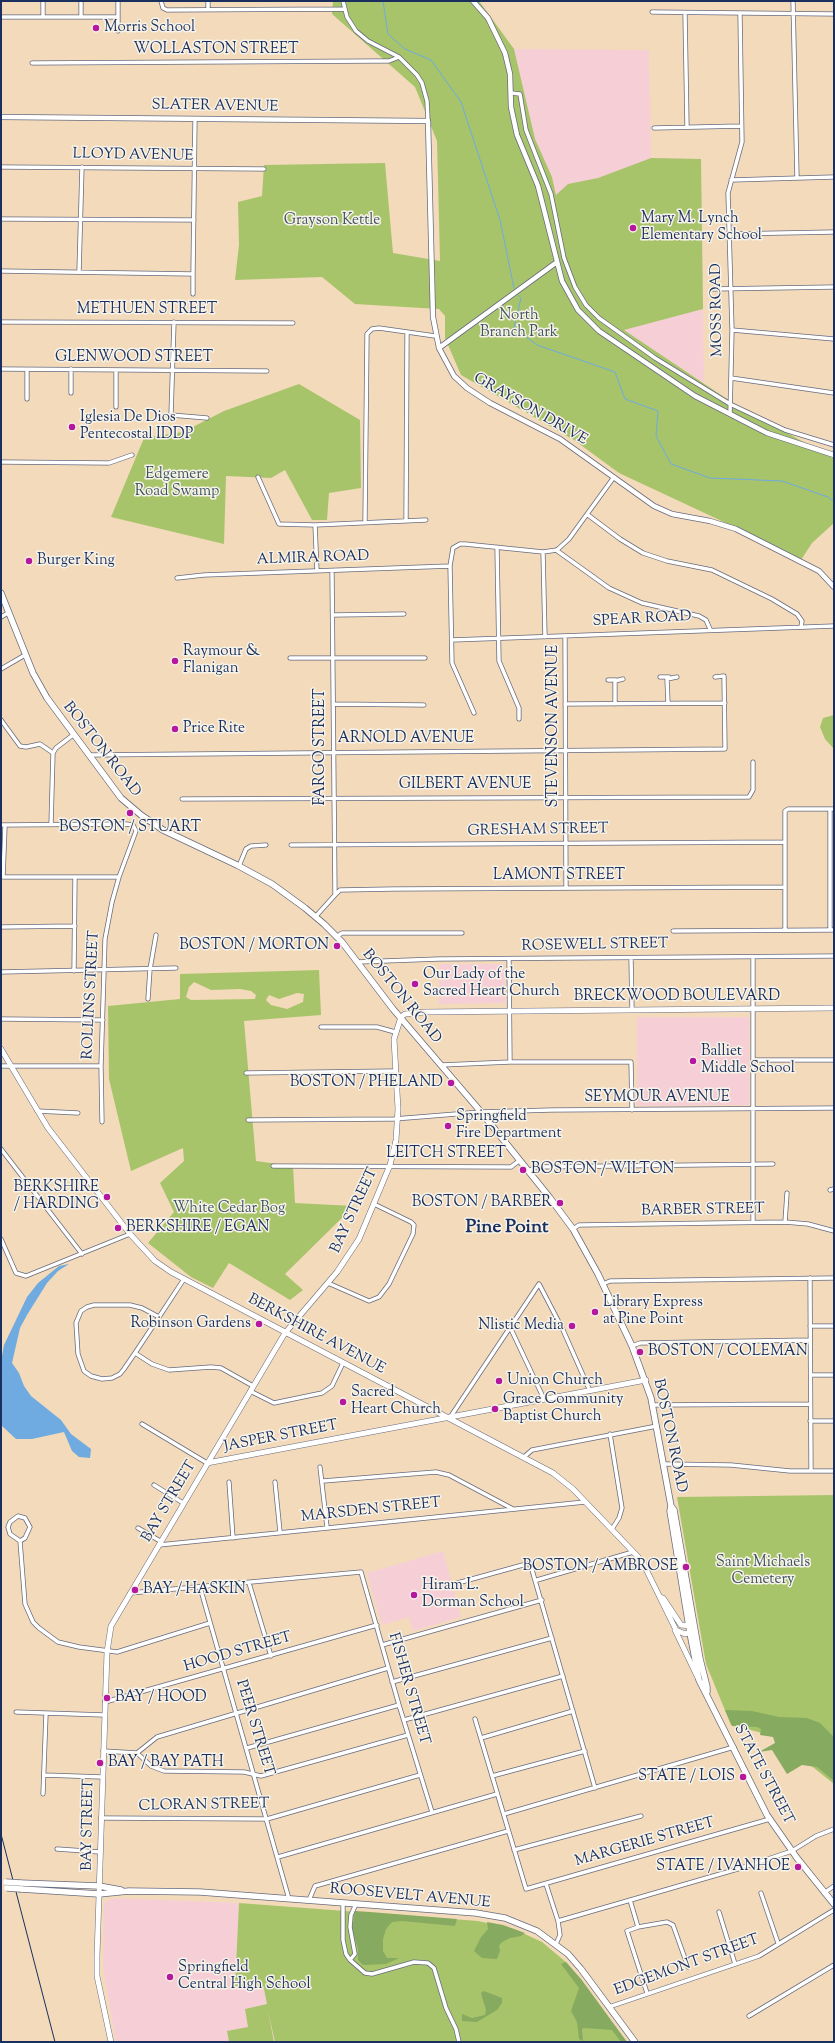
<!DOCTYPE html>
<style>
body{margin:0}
#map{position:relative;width:835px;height:2043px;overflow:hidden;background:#f3daba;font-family:"Sorts Mill Goudy",serif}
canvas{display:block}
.frame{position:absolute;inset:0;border:2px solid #1b2f5e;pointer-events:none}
</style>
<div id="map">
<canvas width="835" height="2043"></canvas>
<div class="frame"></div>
</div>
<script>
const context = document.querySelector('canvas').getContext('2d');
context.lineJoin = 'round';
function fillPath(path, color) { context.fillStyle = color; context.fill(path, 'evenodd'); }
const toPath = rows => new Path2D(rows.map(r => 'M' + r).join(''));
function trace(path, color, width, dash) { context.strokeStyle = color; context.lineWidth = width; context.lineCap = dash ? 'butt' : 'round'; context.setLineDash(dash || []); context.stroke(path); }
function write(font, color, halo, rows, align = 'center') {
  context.font = font + ' "Sorts Mill Goudy",serif'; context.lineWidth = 3; context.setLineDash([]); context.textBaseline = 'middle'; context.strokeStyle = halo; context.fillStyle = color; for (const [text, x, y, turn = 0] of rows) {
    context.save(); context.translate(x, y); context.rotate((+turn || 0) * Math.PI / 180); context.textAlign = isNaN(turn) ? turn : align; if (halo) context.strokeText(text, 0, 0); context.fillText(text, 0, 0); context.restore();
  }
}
const built = toPath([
 [514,49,649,50,651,158,701,159,704,383,623,330,573,261,552,177,535,139],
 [439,964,504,964,505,1003,439,1004],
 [637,1017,749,1017,749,1105,637,1106],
 [443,1551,461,1617,413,1631,409,1617,382,1625,367,1573],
 [113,1898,239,1903,235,1986,264,1989,275,2042,116,2042,103,1968,104,1903]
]);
const green = toPath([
 [333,1,479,1,514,49,535,139,552,177,556,195,568,184,598,178,651,158,701,159,703,309,624,330,730,401,834,459,834,523,812,543,799,563,787,556,788,552,619,473,574,440,461,375,445,338,445,316,439,309,355,304,322,277,235,280,239,245,238,202,262,196,264,165,385,163,393,253,440,261,437,141,415,87,332,14],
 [299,384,360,420,361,488,329,493,327,520,312,520,285,470,271,478,226,476,224,544,111,517,144,438,183,432,224,411],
 [834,715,834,749,825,739,820,727,823,718],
 [319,970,321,1015,244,1021,256,1161,293,1166,295,1203,354,1206,285,1274,303,1290,290,1300,229,1263,213,1288,191,1277,148,1243,174,1212,160,1183,184,1161,183,1148,131,1171,109,1079,108,1006,180,999,180,974],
 [194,982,211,990,240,989,251,991,256,995,255,999,191,1000,186,997,189,987],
 [297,993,304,994,303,1002,287,1009,271,1005,266,1000,269,995,279,999],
 [834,1495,834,1784,774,1736,731,1725,706,1664,677,1497],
 [239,1903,478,1921,514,1929,542,1942,567,1963,627,2042,275,2042,268,2011,274,2042,229,2042,227,2031,248,2027,245,2009,267,2004,264,1989,235,1986]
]);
const forest = toPath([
 [725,1710,752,1711,779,1717,807,1718,820,1723,834,1737,834,1781,817,1767,802,1765,787,1774,772,1750,759,1752,775,1743,773,1737,760,1735,761,1729,757,1727,732,1726],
 [355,1911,370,1912,457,1919,455,1926,402,1921,392,1922,386,1929,383,1939,383,1951,387,1958,399,1958,386,1964,363,1965,358,1960,358,1949,352,1929],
 [487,1922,503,1925,525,1933,521,1936,510,1938,502,1942,499,1946,500,1951,497,1959,482,1958,474,1951,481,1937,488,1929],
 [566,1962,581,1979,627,2042,621,2042,612,2030,584,2028,582,2029,583,2041,579,2039,577,2022,571,2011,579,1988,561,1964],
 [484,1991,502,1998,502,2003,497,2010,477,2022,462,2021,462,2014,472,2018,485,2015,486,2010,481,1993]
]);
const water = toPath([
 [69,1264,58,1271,47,1283,27,1315,20,1328,12,1363,19,1373,24,1386,31,1396,61,1420,71,1434,91,1449,90,1458,79,1457,72,1451,64,1432,32,1439,16,1439,1,1425,1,1362,4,1345,27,1297,38,1283,59,1266]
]);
const stream = toPath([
 [383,1,388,34,405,49,431,60,461,102,500,220,514,288],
 [518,295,521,298,514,328,537,345,615,372,625,399,658,411,656,436,671,464,710,478,782,481,828,497,834,502]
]);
const minor = toPath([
 [43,1,43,17],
 [81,1,81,17],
 [118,1,118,31],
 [161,1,163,8,167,10,344,9],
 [343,1,347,17,356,31,368,41,399,57,417,75,422,83,427,101,428,121],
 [793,1,797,178],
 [208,10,208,1],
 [652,12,834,14],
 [685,13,687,127],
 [1,17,118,17],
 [32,63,380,61,389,61,399,57],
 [511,93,520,94,526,130,551,194,564,258,575,287,586,305,599,318,655,358,730,404,785,430,834,445],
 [654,128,741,126],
 [1,167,264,169],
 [731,180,834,177],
 [1,219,194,220],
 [729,234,834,232],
 [1,271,193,274,195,119],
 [79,272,82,167],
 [713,289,834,287],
 [193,294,193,274],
 [1,322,293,323],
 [174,322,171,415,207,418],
 [732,330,834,339],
 [1,369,267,371],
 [731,378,834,393],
 [71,393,71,369],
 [27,399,27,370],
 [116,407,116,370],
 [730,414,732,330,728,193,742,142,740,14],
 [1,462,109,463,132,455],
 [258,477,279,524,315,525,426,520],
 [588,515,620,539,643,553,667,561,712,570,772,599,797,614,802,621,801,627],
 [406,520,407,333],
 [365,521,367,334,372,329,379,328,435,336],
 [315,525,317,571],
 [497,547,499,661,519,708,519,719],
 [556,550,609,588,642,603,699,616,706,620,710,629],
 [543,552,545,637],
 [177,578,204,575,450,566],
 [333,615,404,614],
 [1,617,8,613],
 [565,636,566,888],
 [452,640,834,626],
 [290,658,425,658],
 [1,669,25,655],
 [660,677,669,677],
 [608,680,616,680],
 [668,703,667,679,677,677],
 [333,704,424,705],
 [565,704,725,703],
 [615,704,615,681,623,679],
 [474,713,452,663,450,566,453,548,460,544,465,544,543,552,557,550,569,539,614,477],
 [1,720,20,746,26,747,40,744,53,753,56,748,73,735],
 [88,755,725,749,724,676,715,677],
 [182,799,749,797,753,790,753,762],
 [830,809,830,930],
 [1,825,126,824,133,825,136,831,119,877,112,902,105,939,101,1066,102,1122],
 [51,825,53,753],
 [5,826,3,877,119,877],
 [291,845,785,842],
 [239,866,246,849,251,846,266,845],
 [335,895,340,890,394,889,785,887],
 [316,916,335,895,332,571],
 [1,927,75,926],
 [785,930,785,811,788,809,834,809],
 [673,931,834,930],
 [336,937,342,933,462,933],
 [753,957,753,1222],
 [631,958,632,1010],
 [509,959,510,1062],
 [357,962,439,959,834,956],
 [74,971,75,877],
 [1,972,176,968],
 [148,999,150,969,156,935],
 [1,1019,103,1020],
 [321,1027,377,1027,395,1032],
 [753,1060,834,1060],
 [442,1065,510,1062,631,1062,632,1110],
 [1,1066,101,1066],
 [246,1073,396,1071],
 [37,1111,78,1113],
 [248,1120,394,1119,481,1112,552,1110,834,1108],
 [1,1149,82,1254],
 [273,1166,511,1167,520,1160],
 [529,1171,535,1167,773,1164],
 [830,1190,834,1189],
 [785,1222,787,1193],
 [573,1229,579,1225,785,1222,808,1224,834,1231],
 [1,1239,16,1273,26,1276,130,1234],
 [810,1278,811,1471],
 [328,1283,369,1301,379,1297,389,1284,413,1234,414,1225,411,1222,374,1204],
 [603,1284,610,1281,834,1278],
 [159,1317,142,1308,130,1305,94,1305,87,1307,81,1311,76,1323,78,1354,84,1371,91,1376,102,1379,112,1378,120,1374,124,1369,135,1353,159,1317,184,1279],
 [810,1326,834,1326],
 [510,1327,544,1399],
 [632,1346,640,1343,810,1340],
 [135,1353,152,1364,169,1370,211,1367,221,1368,253,1386],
 [811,1375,834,1375],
 [250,1391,274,1403,322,1393,332,1386,343,1363],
 [653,1405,810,1404],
 [451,1416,539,1284,563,1330,590,1391],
 [810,1421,834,1421],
 [142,1424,207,1463],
 [610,1434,622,1508,619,1518,612,1529],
 [524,1457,532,1450,657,1426],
 [664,1464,731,1465,790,1471,834,1471],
 [320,1467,327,1527],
 [323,1481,436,1472,449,1475,513,1509],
 [229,1482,233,1538],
 [275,1482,280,1532],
 [154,1485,183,1503],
 [138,1528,160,1541],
 [20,1541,25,1538,30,1527,25,1518,18,1516,10,1522,8,1527,10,1534,20,1541,25,1604,33,1622,39,1628,58,1642,79,1647,117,1652,210,1623],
 [159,1545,585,1502],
 [537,1580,633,1552],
 [249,1583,271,1656],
 [454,1584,530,1563,595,1788],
 [200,1587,289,1899],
 [130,1593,361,1572,399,1705,432,1812],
 [382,1645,542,1600],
 [392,1682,552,1638],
 [105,1702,377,1625],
 [16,1712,104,1715],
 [475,1719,526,1889,770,1819],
 [404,1720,563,1676],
 [481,1738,573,1711],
 [247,1748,399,1705],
 [103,1751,137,1753,157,1737,388,1668],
 [137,1753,151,1766,164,1771,244,1772,261,1776,408,1735],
 [44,1775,102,1777],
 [492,1776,585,1751],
 [43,1794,46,1714],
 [504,1814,734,1747],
 [101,1818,267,1819,420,1775],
 [57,1849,100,1852],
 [514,1850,641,1816],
 [278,1857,497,1794],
 [546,1884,558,1921,560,1935,556,1944],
 [761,1893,778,1943],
 [824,1893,834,1886],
 [309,1900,315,1886,508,1831],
 [630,1900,638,1927,667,1922,673,1925,688,1967],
 [343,1903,343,1940,346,1954,350,1960,365,1973,372,1974,414,1962,428,1963,434,1968,446,2008,456,2029,459,2042],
 [719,1912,735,1964],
 [558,1921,741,1868,792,1851,816,1836,834,1829],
 [638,1927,627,1931,647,1993],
 [350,1960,355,1954,350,1927,351,1915,356,1904],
 [609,2007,759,1956,834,1910],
 [749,2016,834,1965]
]);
const tertiary = toPath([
 [473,1,488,18,505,53,510,74,511,107,517,135,538,186,562,281,578,310,599,331,695,396,767,433,834,455],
 [1,117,428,121,433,317,439,348,454,376,467,388,490,403,560,439,654,506,672,514,710,521,736,529,819,571,834,587],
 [439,348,557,262]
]);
const secondary = toPath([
 [1,1049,48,1128,130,1234,155,1261,171,1272,553,1473,573,1489,642,1561,676,1630,685,1634,692,1632],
 [207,1463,646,1380],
 [660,1597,663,1598,681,1625,691,1626],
 [675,1630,698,1678],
 [111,2042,97,1976,97,1956,107,1652,111,1626,285,1333,337,1272,359,1239,390,1165,396,1140,398,1109,394,1039,401,1017,405,1014,425,1012,834,1008]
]);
const primary = toPath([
 [1,593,33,673,47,698,121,798,141,815,163,830,237,865,272,884,305,908,324,924,342,942,393,1009,481,1112,550,1198,573,1229,598,1274,632,1346,651,1398,671,1506,674,1510,700,1659,707,1687,707,1692],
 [671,1506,670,1511,690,1633,699,1680,767,1815,797,1858,834,1904],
 [20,1883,99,1886,121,1890],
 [21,1889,99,1894,129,1891,200,1892,476,1913,505,1918,537,1931,568,1954,581,1969,635,2042]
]);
const rail = toPath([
 [1,1834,55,2042]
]);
const primaryBridge = toPath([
 [6,1882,20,1883],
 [7,1888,21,1889]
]);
const markers = [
 [96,28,4,"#b5179e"],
 [633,228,4,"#b5179e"],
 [72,427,4,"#b5179e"],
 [29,561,4,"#b5179e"],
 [175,661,4,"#b5179e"],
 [175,729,4,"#b5179e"],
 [130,813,4,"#b5179e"],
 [337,946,4,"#b5179e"],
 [415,984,4,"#b5179e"],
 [693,1061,4,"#b5179e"],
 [451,1083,4,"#b5179e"],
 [448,1126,4,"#b5179e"],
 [523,1170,4,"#b5179e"],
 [107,1197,4,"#b5179e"],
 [560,1203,4,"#b5179e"],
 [118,1228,4,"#b5179e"],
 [595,1312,4,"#b5179e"],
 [259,1324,4,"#b5179e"],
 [572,1326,4,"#b5179e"],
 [640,1352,4,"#b5179e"],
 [499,1381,4,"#b5179e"],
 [343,1402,4,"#b5179e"],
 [495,1409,4,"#b5179e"],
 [686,1567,4,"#b5179e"],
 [135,1590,4,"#b5179e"],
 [414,1595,4,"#b5179e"],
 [107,1698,4,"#b5179e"],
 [100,1763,4,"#b5179e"],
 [743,1777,4,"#b5179e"],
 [798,1867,4,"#b5179e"],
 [170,1977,4,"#b5179e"]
];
const poiNames = [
 ["Morris School",104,28],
 ["Mary M. Lynch",641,219],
 ["Elementary School",641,236],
 ["Iglesia De Dios",80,418],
 ["Pentecostal IDDP",80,435],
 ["Burger King",37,561],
 ["Raymour &",183,652],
 ["Flanigan",183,669],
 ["Price Rite",183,729],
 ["BOSTON / STUART",130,828,"center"],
 ["BOSTON / MORTON",329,946,"right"],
 ["Our Lady of the",423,975],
 ["Sacred Heart Church",423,992],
 ["Balliet",701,1052],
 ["Middle School",701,1069],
 ["BOSTON / PHELAND",443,1083,"right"],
 ["Springfield",456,1117],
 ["Fire Department",456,1134],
 ["BOSTON / WILTON",531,1170],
 ["BERKSHIRE",99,1188,"right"],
 ["/ HARDING",99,1205,"right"],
 ["BOSTON / BARBER",552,1203,"right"],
 ["BERKSHIRE / EGAN",126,1228],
 ["Library Express",603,1303],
 ["at Pine Point",603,1320],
 ["Robinson Gardens",251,1324,"right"],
 ["Nlistic Media",564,1326,"right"],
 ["BOSTON / COLEMAN",648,1352],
 ["Union Church",507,1381],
 ["Sacred",351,1393],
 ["Heart Church",351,1410],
 ["Grace Community",503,1400],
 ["Baptist Church",503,1417],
 ["BOSTON / AMBROSE",678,1567,"right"],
 ["Hiram L.",422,1586],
 ["Dorman School",422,1603],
 ["BAY / HASKIN",143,1590],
 ["BAY / HOOD",115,1698],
 ["BAY / BAY PATH",108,1763],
 ["STATE / LOIS",735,1777,"right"],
 ["STATE / IVANHOE",790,1867,"right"],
 ["Springfield",178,1968],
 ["Central High School",178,1985]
];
const streetNames = [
 ["WOLLASTON STREET",216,50],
 ["SLATER AVENUE",215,107,1],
 ["LLOYD AVENUE",133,156,1],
 ["METHUEN STREET",147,310],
 ["MOSS ROAD",718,310,-91],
 ["GLENWOOD STREET",134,358],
 ["GRAYSON DRIVE",530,410,30],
 ["ALMIRA ROAD",313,559,-2],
 ["SPEAR ROAD",642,620,-3],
 ["STEVENSON AVENUE",554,726,-90],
 ["ARNOLD AVENUE",406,739],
 ["FARGO STREET",321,747,-90],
 ["BOSTON ROAD",101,750,52],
 ["GILBERT AVENUE",465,785],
 ["GRESHAM STREET",538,831,-1],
 ["LAMONT STREET",559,876],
 ["ROSEWELL STREET",595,946,-1],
 ["ROLLINS STREET",92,995,-87],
 ["BOSTON ROAD",401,997,51],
 ["BRECKWOOD BOULEVARD",677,997],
 ["SEYMOUR AVENUE",657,1098],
 ["LEITCH STREET",446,1154],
 ["BAY STREET",355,1211,-65],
 ["BARBER STREET",703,1211,-1],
 ["BERKSHIRE AVENUE",316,1335,28],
 ["BOSTON ROAD",669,1436,78],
 ["JASPER STREET",281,1437,-11],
 ["BAY STREET",170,1502,-59],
 ["MARSDEN STREET",371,1511,-6],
 ["HOOD STREET",238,1653,-16],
 ["FISHER STREET",408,1689,74],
 ["PEER STREET",254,1728,73],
 ["STATE STREET",763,1775,62],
 ["CLORAN STREET",204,1806,-1],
 ["BAY STREET",89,1825,-89],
 ["MARGERIE STREET",645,1843,-16],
 ["ROOSEVELT AVENUE",410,1897,5],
 ["EDGEMONT STREET",687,1966,-20]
];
const parkNames = [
 ["Grayson Kettle",332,221],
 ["North",519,316],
 ["Branch Park",519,333],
 ["Edgemere",177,475],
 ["Road Swamp",177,492],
 ["White Cedar Bog",229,1209],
 ["Saint Michaels",763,1563],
 ["Cemetery",763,1580]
];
const districtNames = [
 ["Pine Point",507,1229]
];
fillPath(built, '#f6cfd6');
fillPath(green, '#a8c46b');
fillPath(forest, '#86aa5f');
fillPath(water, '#6fabe0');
trace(stream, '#6fabe0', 1);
trace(minor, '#676b7e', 5);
trace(tertiary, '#676b7e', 6);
trace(secondary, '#676b7e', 6);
trace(primary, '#676b7e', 7);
trace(minor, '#fff', 3.5);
trace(tertiary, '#fff', 4.5);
trace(secondary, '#fff', 5);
trace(primary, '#fff', 5.5);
trace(rail, '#1b2f5e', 1);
trace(primaryBridge, '#676b7e', 7, []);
trace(primaryBridge, '#fff', 5.5);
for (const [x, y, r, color] of markers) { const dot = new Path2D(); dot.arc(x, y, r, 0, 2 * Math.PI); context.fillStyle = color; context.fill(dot); trace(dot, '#f7f3e8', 1.5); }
write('15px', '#1b2f5e', '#f7f3e8', poiNames, 'left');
write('15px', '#1b2f5e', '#f7f3e8', streetNames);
write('15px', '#3e5461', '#f7f3e8', parkNames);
write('bold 19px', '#1b2f5e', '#f7f3e8', districtNames);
</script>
